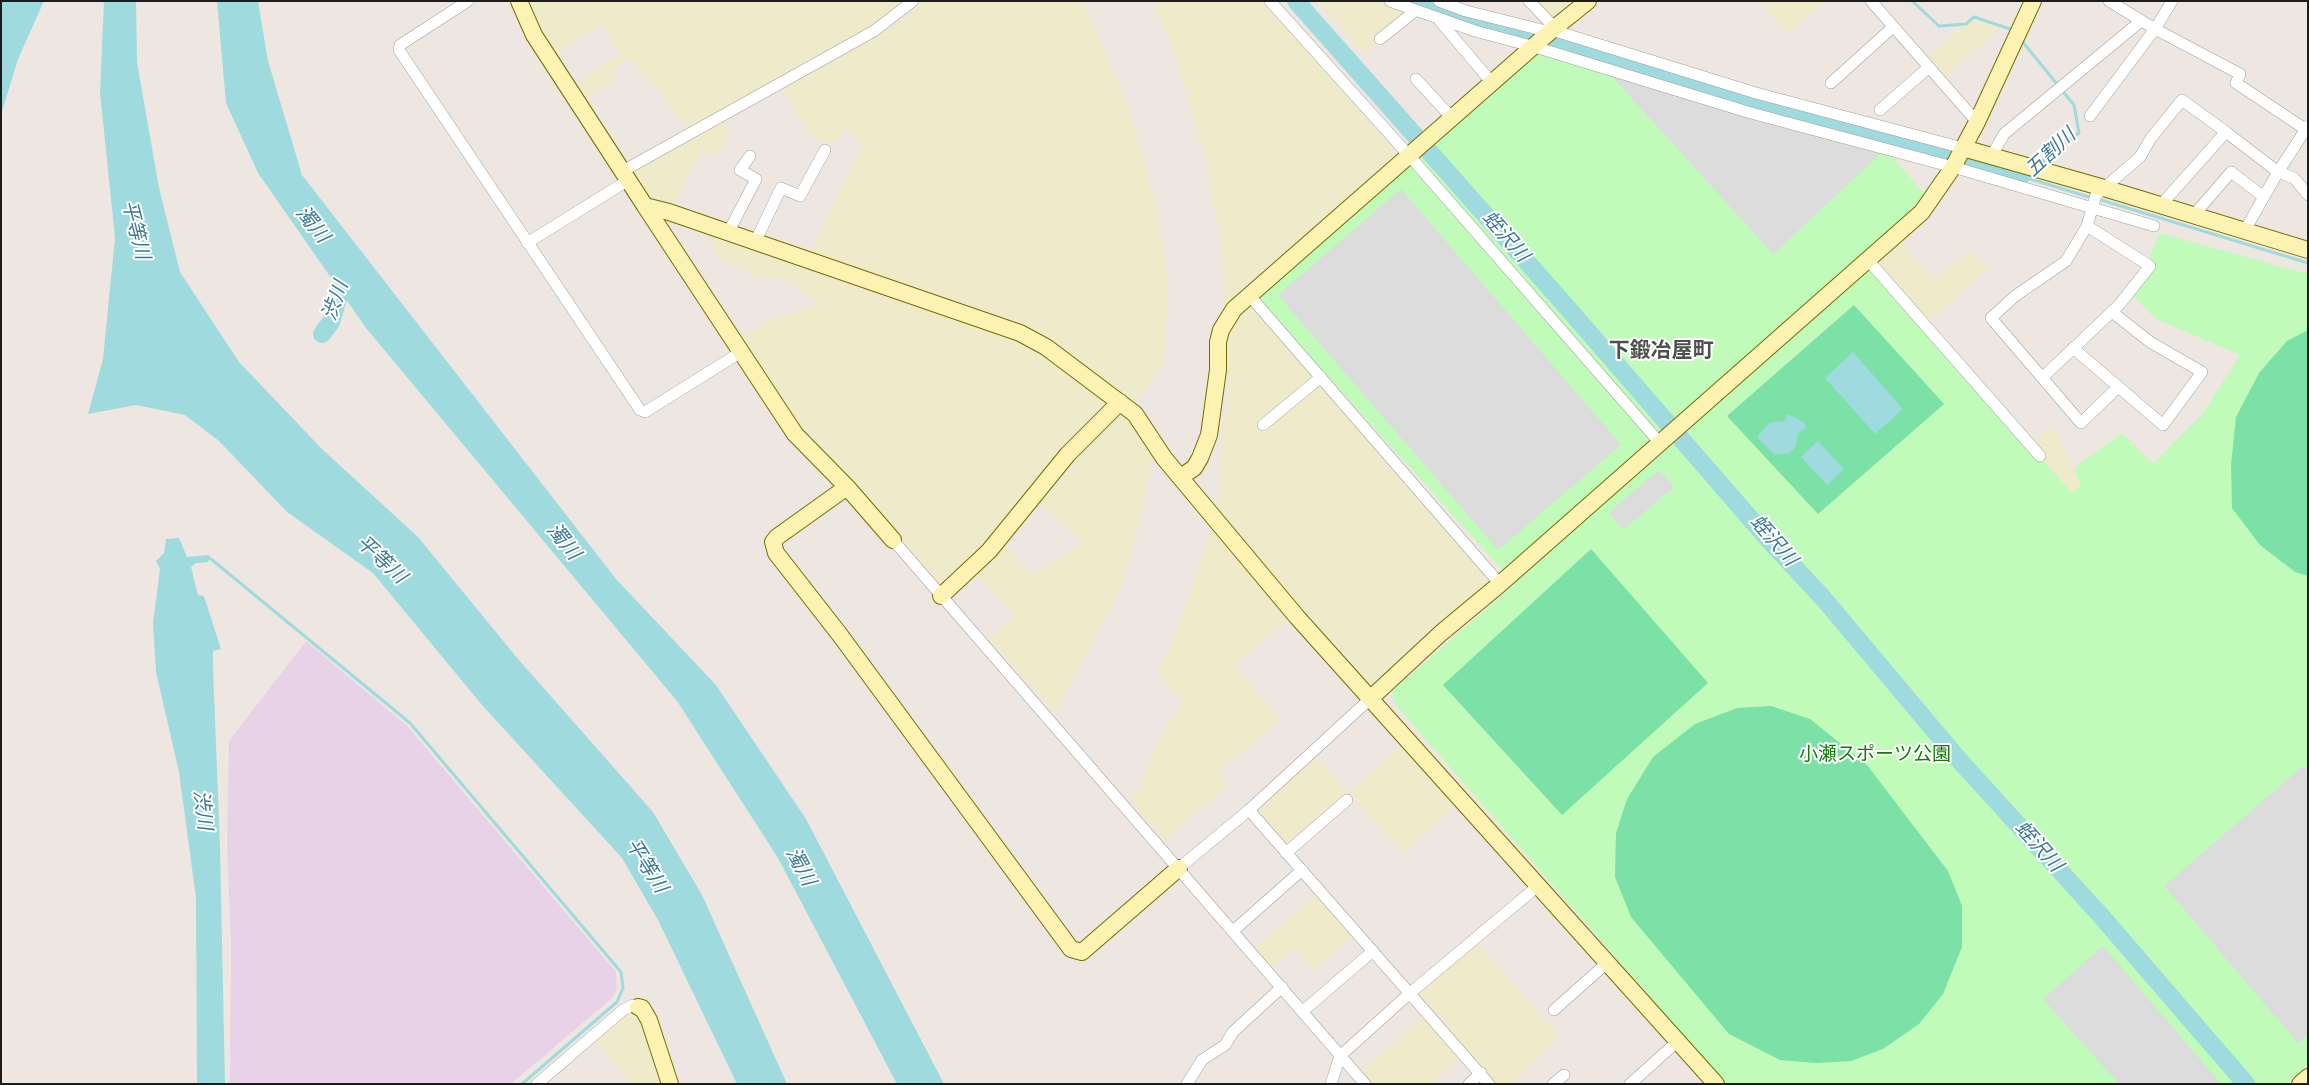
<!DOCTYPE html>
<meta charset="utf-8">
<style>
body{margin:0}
#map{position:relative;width:2309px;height:1085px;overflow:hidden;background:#eee7e1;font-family:"Space Grotesk",sans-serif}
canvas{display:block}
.frame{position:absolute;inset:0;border:2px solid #1c1c1c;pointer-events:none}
</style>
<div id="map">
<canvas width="2309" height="1085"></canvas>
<div class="frame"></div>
</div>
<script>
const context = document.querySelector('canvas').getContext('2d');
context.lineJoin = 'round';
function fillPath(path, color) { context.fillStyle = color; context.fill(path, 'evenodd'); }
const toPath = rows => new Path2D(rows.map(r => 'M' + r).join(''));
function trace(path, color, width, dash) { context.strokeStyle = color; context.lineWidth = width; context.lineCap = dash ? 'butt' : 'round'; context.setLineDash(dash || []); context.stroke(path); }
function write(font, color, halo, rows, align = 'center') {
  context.font = font + ' "Space Grotesk","Noto Sans JP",sans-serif'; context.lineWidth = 4; context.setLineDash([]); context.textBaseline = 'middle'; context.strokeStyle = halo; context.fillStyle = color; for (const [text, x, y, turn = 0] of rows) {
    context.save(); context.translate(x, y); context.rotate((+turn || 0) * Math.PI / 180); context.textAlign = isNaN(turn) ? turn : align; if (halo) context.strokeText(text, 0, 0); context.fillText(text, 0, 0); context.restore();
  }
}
const industrial = toPath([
 [306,641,407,726,616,972,617,988,612,998,511,1084,230,1084,231,942,227,846,229,741]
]);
const farmland = toPath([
 [526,1,907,1,854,38,688,129,630,58,612,71,616,79,586,100,575,85,620,53,600,23,556,54],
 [923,1,1083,1,1085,5,1128,107,1155,200,1168,277,1165,362,1139,397,1129,402,1032,329,1018,323,811,252,862,145,846,129,830,146,806,131,782,88,846,54,894,26],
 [1153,1,1263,1,1394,149,1392,163,1224,309,1222,251,1204,153,1176,58],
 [1317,1,1391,1,1415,11,1364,54],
 [1533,1,1579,1,1552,24],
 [1759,1,1825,1,1787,34],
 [1974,17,2001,27,1941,81,1923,61],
 [723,120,731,133,716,157,701,151,674,205,647,195,631,170],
 [707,225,1002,327,1120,402,941,596,807,447,734,341,770,320,820,304,781,276,759,279,716,256],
 [1902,242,1934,280,1971,249,1988,269,1928,322,1877,264],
 [1251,306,1490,580,1490,586,1377,685,1368,684,1216,511,1227,402,1226,338,1232,324,1242,313],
 [1122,414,1128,417,1153,455,1138,527,1120,589,1055,712,988,640,1015,615,975,573,1003,543,1032,575,1083,543,1035,500,1075,467,1070,459,1116,415],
 [2052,425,2081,485,2072,493,2031,444],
 [1214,524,1291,616,1235,664,1252,687,1282,719,1218,771,1227,786,1164,840,1130,800,1140,786,1163,731,1183,703,1157,672,1171,646],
 [1408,739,1462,799,1403,854,1348,793,1283,848,1249,810,1312,752,1348,793],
 [1321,891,1358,933,1313,970,1294,949,1268,971,1250,952],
 [1474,939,1560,1036,1512,1084,1489,1084,1409,994],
 [631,1015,637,1017,643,1026,660,1075,656,1084,631,1083,595,1041,624,1016],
 [1424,1016,1461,1057,1431,1084,1374,1084,1362,1071]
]);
const park = toPath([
 [1535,47,1886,149,1927,197,1864,259,2072,493,2081,485,2074,468,2122,433,2153,464,2202,414,2240,355,2156,319,2132,295,2160,233,2308,274,2308,1065,2286,1084,1726,1084,1394,703,1392,691,1515,584,1258,299]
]);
const pitch = toPath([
 [1854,305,1944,404,1818,514,1727,416],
 [2308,330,2308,576,2295,572,2260,545,2232,508,2231,465,2236,417,2259,373,2287,341],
 [1591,549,1708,683,1562,815,1443,685],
 [1771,706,1810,719,1867,765,1948,871,1962,906,1962,947,1943,994,1919,1024,1883,1049,1851,1061,1816,1063,1780,1060,1729,1034,1631,917,1615,877,1616,833,1627,799,1653,757,1695,724,1737,708]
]);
const parking = toPath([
 [1606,70,1886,149,1773,254],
 [1401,189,1621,445,1498,550,1278,295],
 [1659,470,1674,487,1623,530,1609,512],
 [2303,766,2308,771,2308,1035,2298,1043,2164,886],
 [2103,946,2221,1084,2119,1084,2043,999]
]);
const water = toPath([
 [1,1,44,1,18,59,1,115],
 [104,1,136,1,137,62,159,188,180,272,239,362,322,449,418,537,518,659,653,812,702,895,787,1084,737,1084,658,920,622,858,482,705,373,573,287,512,219,441,185,415,136,405,88,414,103,359,115,238,100,92],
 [217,1,258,1,268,61,302,175,616,579,716,685,806,819,944,1084,897,1084,778,858,677,701,366,328,258,173,226,103],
 [1853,352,1903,409,1875,434,1825,378],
 [1788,414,1805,423,1806,428,1798,433,1796,446,1790,453,1774,455,1757,437,1769,423,1784,421],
 [1818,441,1844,469,1827,485,1801,457],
 [179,538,187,557,210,555,208,562,196,563,191,567,198,595,204,596,221,649,213,651,213,667,220,847,225,1084,197,1084,196,898,179,772,156,672,153,623,160,569,156,561,164,553,166,539]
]);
const stream = toPath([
 [1912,1,1939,26,1966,24,1974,17,2013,30],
 [2022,41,2074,105,2079,133,2039,163],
 [2028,172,2021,176,2092,198],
 [2098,199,2308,263],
 [206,558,211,559,410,723,621,972,623,988,617,1002,522,1084]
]);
const river = toPath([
 [1296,1,1565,305,1768,539,1823,598,1960,761,2102,917,2246,1084],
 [1420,1,1536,40,2021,176],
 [322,334,331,322,347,268]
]);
const street = toPath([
 [468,1,400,45,399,50,640,410,645,412,741,352],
 [1270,1,1414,161,1660,443],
 [1390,1,1475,31,1535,47,1751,113,1953,167,2154,226],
 [1439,1,1466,11,1550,32],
 [1529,1,1555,28],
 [1871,1,1977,122],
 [2109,1,2155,29,2240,74,2236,83,2305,129],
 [1439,20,1493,84],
 [1552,30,1756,93,1963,148],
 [1380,39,1415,11],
 [1416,79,1453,119],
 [1831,83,1893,27],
 [1880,110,1929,67],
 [2090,116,2155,29,2172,1],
 [1991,157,2004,134,2141,21],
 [621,172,874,31,913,1],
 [2160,206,2226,132,2278,172,2294,178,2308,195],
 [2193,216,2231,172,2264,197],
 [2244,232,2278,172,2308,126],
 [728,233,756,179,740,170,750,156],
 [755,242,781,188,800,196,825,150],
 [527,243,627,181],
 [1868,260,2040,456],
 [1249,295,1500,584],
 [2073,348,2163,425,2202,372,2150,342,2112,312],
 [2043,377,2119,305,2150,266,2087,226],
 [2118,387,2081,423,1991,318,2015,296,2066,261,2087,226,2096,195,2140,157,2151,138,2182,100,2226,132],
 [1263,425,1321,377],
 [893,540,1365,1084],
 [1249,810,1489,1084],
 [1286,853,1347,800],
 [1179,868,1249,810,1371,698],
 [1233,931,1302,870],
 [1554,1010,1608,962],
 [1303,1011,1373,951],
 [537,1084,623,1010,633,1005,638,1007],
 [1187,1084,1202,1060,1225,1045,1233,1032,1282,987],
 [1331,1084,1340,1056,1409,994,1539,885],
 [1469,1084,1481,1073],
 [1553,1084,1564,1075],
 [1630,1084,1678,1041]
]);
const secondary = toPath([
 [519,1,534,35,645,206,669,212,1020,333,1046,347,1135,414,1164,458,1297,617,1716,1084],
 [1963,148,2104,188,2308,250],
 [645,206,795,434,847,487,777,537,773,542,776,553,840,635,1071,949,1082,952,1179,868],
 [1181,477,1194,468,1200,458,1209,435,1218,370,1218,342,1221,330,1234,309,1552,30,1588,1],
 [847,487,893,540],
 [941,596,989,551,1068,454,1120,402],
 [1371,698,1441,633,1500,584,1922,212,1953,167,1977,122,2033,1],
 [638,1007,642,1008,649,1020,670,1084],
 [2300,1084,2308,1077]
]);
const parkNames = [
 ["小瀬スポーツ公園",1875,755]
];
const waterNames = [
 ["五割川",2051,153,-43],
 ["濁川",312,225,51],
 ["平等川",135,230,76],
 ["蛭沢川",1505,237,49],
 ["渋川",336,301,-71],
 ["蛭沢川",1773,541,49],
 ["濁川",563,542,51],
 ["平等川",381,560,43],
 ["渋川",202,810,83],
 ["蛭沢川",2038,847,48],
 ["平等川",646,866,58],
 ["濁川",800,867,62]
];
const quarterNames = [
 ["下鍛冶屋町",1661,351]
];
fillPath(industrial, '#e7d2e7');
fillPath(farmland, '#eeeaca');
fillPath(park, '#c0fbba');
fillPath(pitch, '#7be1a7');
fillPath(parking, '#dcdcdc');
fillPath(water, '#9fdade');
trace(stream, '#9fdade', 3);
trace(river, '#9fdade', 18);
trace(street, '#a0a0a0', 12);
trace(secondary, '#756d01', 18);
trace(street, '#fff', 11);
trace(secondary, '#fcf2b1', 16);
write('19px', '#127c07', '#fff', parkNames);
write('italic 20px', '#3d7a96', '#fff', waterNames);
write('bold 21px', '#4f4f4f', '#fff', quarterNames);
</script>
